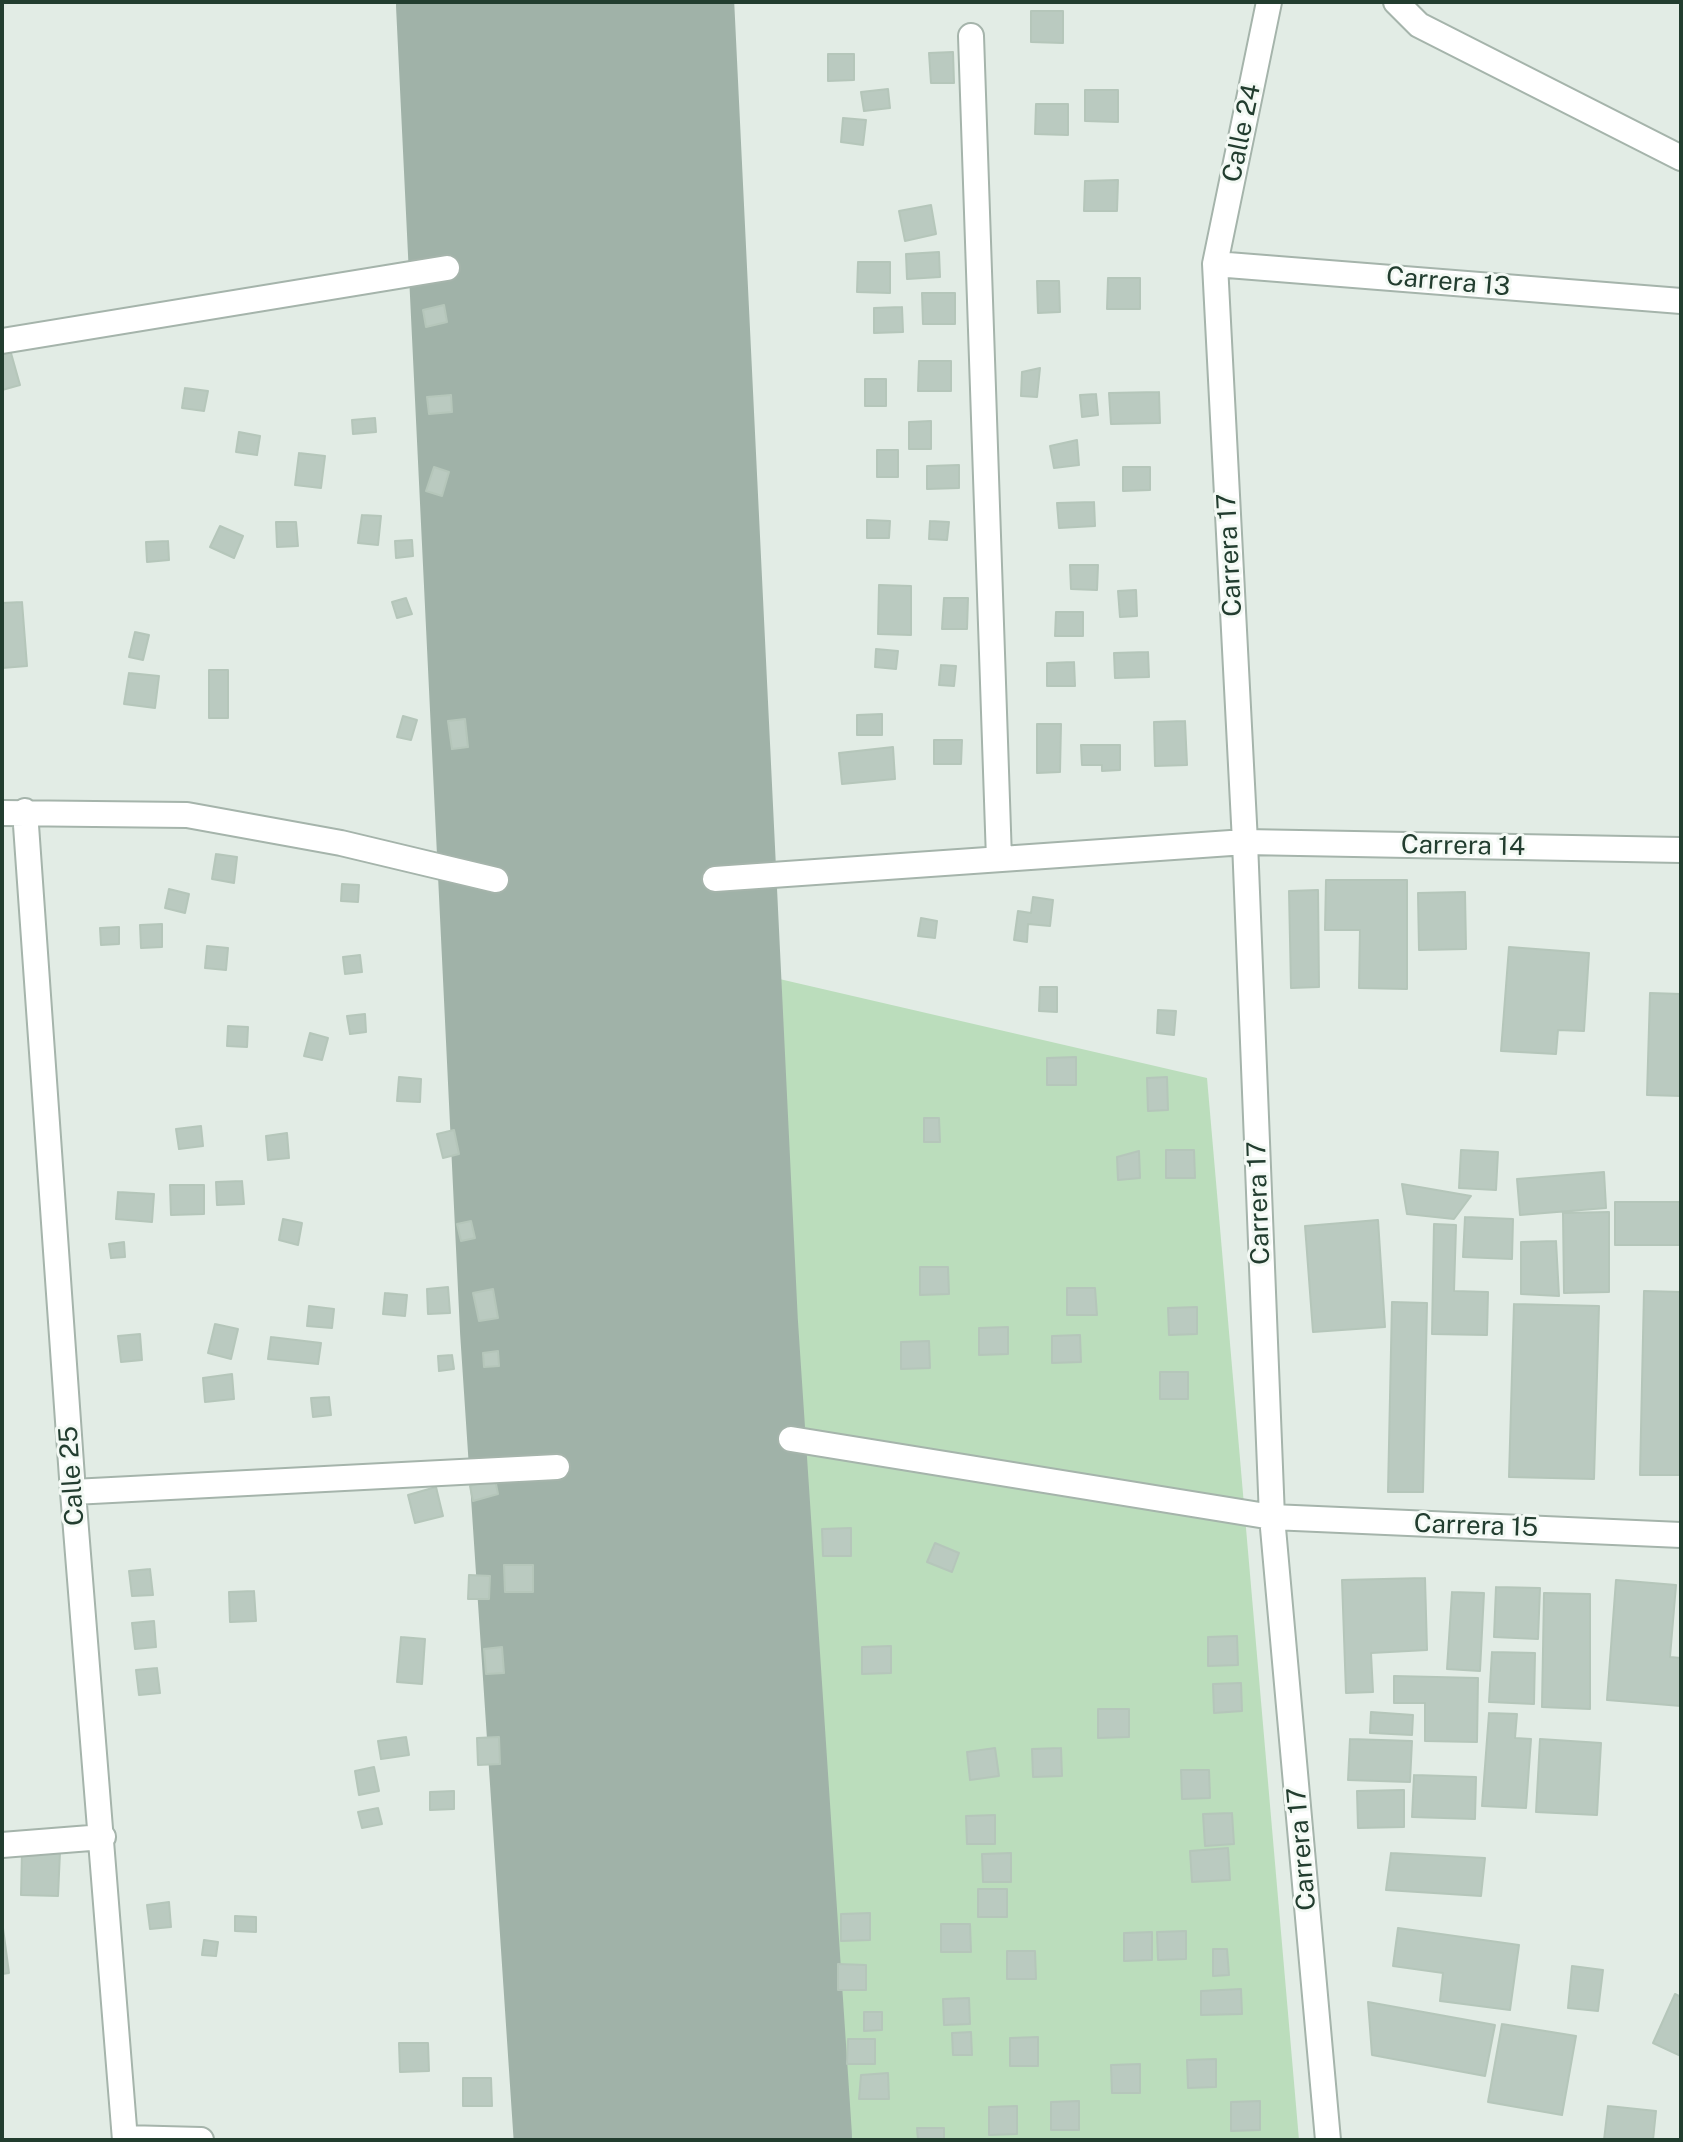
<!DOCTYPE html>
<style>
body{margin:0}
#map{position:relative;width:1683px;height:2142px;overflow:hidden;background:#e2ece5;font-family:"Public Sans",sans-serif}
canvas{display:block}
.frame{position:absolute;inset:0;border:4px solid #223d2f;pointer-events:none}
</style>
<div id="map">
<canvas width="1683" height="2142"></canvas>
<div class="frame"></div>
</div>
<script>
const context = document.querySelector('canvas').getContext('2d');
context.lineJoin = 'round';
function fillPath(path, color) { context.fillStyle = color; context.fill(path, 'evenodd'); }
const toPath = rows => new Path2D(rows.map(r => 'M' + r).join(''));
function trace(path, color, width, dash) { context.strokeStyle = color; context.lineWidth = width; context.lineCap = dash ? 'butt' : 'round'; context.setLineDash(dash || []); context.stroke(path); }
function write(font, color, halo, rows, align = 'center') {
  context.font = font + ' "Public Sans",sans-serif'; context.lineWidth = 6; context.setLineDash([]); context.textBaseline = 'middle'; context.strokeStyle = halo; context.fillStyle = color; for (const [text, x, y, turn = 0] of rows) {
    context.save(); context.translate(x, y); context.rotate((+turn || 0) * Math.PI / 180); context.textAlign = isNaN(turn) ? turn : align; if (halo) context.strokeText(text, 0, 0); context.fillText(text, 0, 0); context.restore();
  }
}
const green = toPath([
 [706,962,1207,1078,1299,2140,821,2140]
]);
const runway = toPath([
 [565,2,629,1327,683,2140]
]);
const building = toPath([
 [1031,11,1063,11,1063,43,1031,42,1031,11],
 [953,52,954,83,931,83,929,53,953,52],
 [828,54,854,54,854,80,828,81,828,54],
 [888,89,890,108,864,111,861,92,888,89],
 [1085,90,1118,90,1118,122,1085,121,1085,90],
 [1036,104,1068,104,1068,135,1035,134,1036,104],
 [843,118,866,120,863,145,841,142,843,118],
 [1118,180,1117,211,1084,211,1085,181,1118,180],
 [931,205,936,234,905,241,899,211,931,205],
 [939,252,940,277,907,279,906,254,939,252],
 [858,262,890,262,890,293,857,292,858,262],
 [1108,278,1140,278,1140,309,1107,309,1108,278],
 [1037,281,1059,281,1060,312,1038,313,1037,281],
 [922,293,955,293,955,324,923,324,922,293],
 [444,305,447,322,426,327,423,310,444,305],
 [902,307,903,332,874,333,874,308,902,307],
 [9,346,20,385,2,390,2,348,9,346],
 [919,361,951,361,951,391,918,391,919,361],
 [1040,368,1037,397,1021,396,1022,372,1040,368],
 [865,379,886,379,886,406,865,406,865,379],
 [185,388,208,391,204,411,182,408,185,388],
 [1159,392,1160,423,1111,424,1109,393,1159,392],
 [1096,394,1098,415,1082,417,1080,395,1096,394],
 [451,395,452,412,429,414,427,397,451,395],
 [375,418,376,432,353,434,352,420,375,418],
 [931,421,931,449,909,449,909,422,931,421],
 [239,432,260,436,257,455,236,452,239,432],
 [1077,440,1079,465,1054,468,1050,446,1077,440],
 [877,450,898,450,898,477,877,477,877,450],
 [299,453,325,456,321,488,295,485,299,453],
 [959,465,959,488,927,489,927,466,959,465],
 [434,467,449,472,442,496,426,491,434,467],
 [1123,467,1150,467,1150,490,1123,491,1123,467],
 [1094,502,1095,526,1059,528,1057,503,1094,502],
 [362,515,381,516,378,545,358,543,362,515],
 [867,520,890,521,889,538,867,538,867,520],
 [930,521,949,522,947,540,929,539,930,521],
 [276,522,296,522,298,546,277,547,276,522],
 [220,526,243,536,234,558,210,547,220,526],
 [412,540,413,556,396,558,395,541,412,540],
 [168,541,169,560,147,562,146,542,168,541],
 [1070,565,1098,565,1097,590,1071,589,1070,565],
 [879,585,911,586,911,635,878,634,879,585],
 [1136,590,1137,616,1120,617,1118,591,1136,590],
 [406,598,412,614,397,618,392,602,406,598],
 [944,598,968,598,967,629,942,629,944,598],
 [22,602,27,666,2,668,2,603,22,602],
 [1056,612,1083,612,1083,636,1055,636,1056,612],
 [135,632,149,635,143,660,129,657,135,632],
 [876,649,898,651,896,669,875,667,876,649],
 [1148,652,1149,677,1115,678,1114,653,1148,652],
 [1074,662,1075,686,1047,686,1047,663,1074,662],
 [941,665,956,666,954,686,939,685,941,665],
 [209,670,228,670,228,718,209,718,209,670],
 [129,673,159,676,155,708,124,704,129,673],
 [882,714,882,735,857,735,857,715,882,714],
 [403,716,417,720,411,740,397,737,403,716],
 [465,719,468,747,452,749,448,721,465,719],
 [1185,721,1187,765,1155,766,1154,722,1185,721],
 [1037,724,1061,724,1060,772,1037,773,1037,724],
 [934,740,962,740,961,764,934,764,934,740],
 [1081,745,1120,745,1120,770,1102,771,1102,765,1082,765,1081,745],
 [893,747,895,779,842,784,839,753,893,747],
 [216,854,237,857,234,883,212,879,216,854],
 [1326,880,1407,880,1407,989,1359,988,1360,930,1325,930,1326,880],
 [342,884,359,885,358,902,341,901,342,884],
 [169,889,189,894,185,913,165,908,169,889],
 [1318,890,1319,987,1291,988,1289,891,1318,890],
 [1465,892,1466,949,1419,950,1418,893,1465,892],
 [1033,897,1053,900,1050,926,1028,924,1027,942,1014,940,1018,911,1031,913,1033,897],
 [921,918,937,921,935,938,918,936,921,918],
 [162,924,162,947,141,948,140,925,162,924],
 [119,927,119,944,101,945,100,928,119,927],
 [207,946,228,948,226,970,205,968,207,946],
 [1509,947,1589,953,1584,1031,1558,1030,1556,1054,1501,1051,1509,947],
 [360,955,362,972,345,974,343,957,360,955],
 [1040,987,1057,987,1057,1012,1039,1011,1040,987],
 [1650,993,1681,994,1681,1096,1647,1095,1650,993],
 [1158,1010,1176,1011,1174,1035,1157,1033,1158,1010],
 [365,1014,366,1032,350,1034,347,1016,365,1014],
 [228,1026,248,1027,247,1047,227,1046,228,1026],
 [310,1033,328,1038,322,1060,304,1056,310,1033],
 [1076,1057,1076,1085,1047,1085,1047,1058,1076,1057],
 [399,1077,421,1079,420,1102,397,1101,399,1077],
 [1167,1077,1168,1110,1148,1111,1147,1078,1167,1077],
 [924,1118,939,1118,940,1142,924,1142,924,1118],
 [201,1126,203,1146,179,1149,176,1129,201,1126],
 [454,1130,459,1154,443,1158,437,1134,454,1130],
 [287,1133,289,1158,268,1160,266,1136,287,1133],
 [1166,1150,1194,1150,1195,1178,1166,1178,1166,1150],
 [1461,1150,1498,1152,1496,1190,1459,1188,1461,1150],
 [1139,1151,1140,1178,1118,1180,1117,1157,1139,1151],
 [1604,1172,1606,1208,1520,1215,1517,1179,1604,1172],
 [242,1181,244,1204,217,1205,216,1182,242,1181],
 [1402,1184,1471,1196,1454,1219,1407,1214,1402,1184],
 [170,1185,204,1185,204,1214,171,1215,170,1185],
 [118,1192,154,1194,152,1222,116,1219,118,1192],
 [1615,1202,1681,1202,1681,1245,1615,1245,1615,1202],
 [1609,1212,1609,1292,1564,1293,1563,1213,1609,1212],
 [1465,1217,1513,1219,1512,1259,1463,1257,1465,1217],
 [283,1219,302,1223,298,1245,279,1240,283,1219],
 [1378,1220,1385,1327,1313,1332,1305,1226,1378,1220],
 [471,1221,475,1238,461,1241,457,1224,471,1221],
 [1434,1224,1456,1225,1454,1291,1488,1292,1487,1335,1432,1334,1434,1224],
 [1556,1241,1559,1296,1521,1294,1521,1242,1556,1241],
 [124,1242,125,1257,111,1258,109,1244,124,1242],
 [920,1267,948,1267,949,1294,920,1295,920,1267],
 [448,1287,450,1313,428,1314,427,1289,448,1287],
 [1067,1288,1095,1288,1097,1315,1067,1315,1067,1288],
 [493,1289,498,1318,479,1321,473,1293,493,1289],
 [1644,1291,1681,1292,1681,1475,1640,1475,1644,1291],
 [385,1293,407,1295,405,1316,383,1314,385,1293],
 [1392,1302,1427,1303,1423,1492,1388,1492,1392,1302],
 [1514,1304,1599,1306,1594,1479,1509,1477,1514,1304],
 [309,1306,334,1309,332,1328,307,1326,309,1306],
 [1197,1307,1197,1334,1169,1335,1168,1308,1197,1307],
 [215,1324,238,1329,231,1359,208,1353,215,1324],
 [1008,1327,1008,1354,979,1355,979,1328,1008,1327],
 [140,1334,142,1360,121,1362,118,1336,140,1334],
 [1080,1335,1081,1362,1052,1363,1052,1336,1080,1335],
 [271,1337,321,1343,318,1364,268,1359,271,1337],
 [929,1341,930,1368,901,1369,901,1342,929,1341],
 [498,1351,499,1366,484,1367,483,1353,498,1351],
 [452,1355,454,1369,439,1371,438,1356,452,1355],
 [1160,1372,1188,1372,1188,1399,1160,1399,1160,1372],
 [232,1374,234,1399,205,1402,203,1378,232,1374],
 [329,1397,331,1415,313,1417,311,1398,329,1397],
 [495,1479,498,1494,473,1501,470,1486,495,1479],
 [436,1487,443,1516,415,1523,408,1495,436,1487],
 [851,1528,851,1556,823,1556,822,1529,851,1528],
 [935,1543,959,1553,952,1572,927,1562,935,1543],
 [504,1565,533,1565,533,1592,505,1592,504,1565],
 [150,1569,153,1595,132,1596,129,1571,150,1569],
 [469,1575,490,1576,489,1599,468,1599,469,1575],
 [1425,1578,1427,1650,1371,1653,1373,1692,1346,1693,1342,1580,1425,1578],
 [1616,1580,1676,1585,1670,1657,1681,1658,1681,1706,1607,1700,1616,1580],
 [1496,1587,1540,1588,1538,1639,1494,1637,1496,1587],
 [254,1591,256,1621,230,1622,229,1592,254,1591],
 [1452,1592,1484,1593,1480,1671,1447,1669,1452,1592],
 [1544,1593,1590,1594,1590,1709,1542,1707,1544,1593],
 [154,1621,156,1647,135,1649,132,1623,154,1621],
 [1237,1636,1238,1665,1208,1666,1208,1637,1237,1636],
 [401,1637,425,1639,422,1684,397,1682,401,1637],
 [891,1646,891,1673,862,1674,862,1647,891,1646],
 [502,1647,504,1673,486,1674,484,1649,502,1647],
 [1492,1652,1535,1653,1534,1704,1489,1702,1492,1652],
 [157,1668,160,1693,139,1695,136,1670,157,1668],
 [1394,1676,1478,1678,1477,1742,1425,1741,1425,1703,1394,1703,1394,1676],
 [1241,1683,1242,1711,1214,1713,1213,1684,1241,1683],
 [1098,1709,1129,1709,1129,1737,1098,1738,1098,1709],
 [1371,1712,1413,1715,1412,1735,1370,1733,1371,1712],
 [1489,1713,1517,1714,1515,1738,1531,1739,1526,1808,1482,1806,1489,1713],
 [406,1737,409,1755,381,1759,378,1741,406,1737],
 [499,1737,500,1764,478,1765,477,1738,499,1737],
 [1350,1739,1412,1741,1410,1782,1348,1780,1350,1739],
 [1540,1739,1601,1743,1597,1815,1536,1812,1540,1739],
 [995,1748,999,1776,970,1780,967,1752,995,1748],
 [1061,1748,1062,1776,1033,1777,1032,1749,1061,1748],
 [374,1767,379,1791,359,1795,355,1771,374,1767],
 [1181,1770,1209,1770,1210,1798,1182,1799,1181,1770],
 [1414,1775,1476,1777,1475,1819,1412,1817,1414,1775],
 [1404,1790,1404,1827,1358,1828,1357,1791,1404,1790],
 [454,1791,454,1809,430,1810,430,1792,454,1791],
 [378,1808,382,1824,362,1828,358,1812,378,1808],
 [1232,1813,1234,1844,1205,1846,1203,1814,1232,1813],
 [995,1815,995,1844,967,1844,966,1816,995,1815],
 [1228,1848,1230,1880,1192,1882,1190,1851,1228,1848],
 [22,1851,60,1852,58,1896,21,1895,22,1851],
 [1011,1853,1011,1882,983,1882,982,1854,1011,1853],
 [1391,1853,1485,1858,1481,1896,1386,1890,1391,1853],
 [978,1889,1007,1889,1007,1917,978,1917,978,1889],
 [169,1902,171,1927,150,1929,147,1905,169,1902],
 [870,1913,870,1940,841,1941,841,1914,870,1913],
 [235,1916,256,1917,256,1932,235,1931,235,1916],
 [2,1921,9,1973,2,1974,2,1921],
 [941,1924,970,1924,971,1952,941,1952,941,1924],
 [1398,1928,1519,1945,1510,2010,1440,2001,1443,1973,1393,1966,1398,1928],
 [1186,1931,1186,1959,1158,1960,1157,1932,1186,1931],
 [1152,1932,1152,1960,1124,1961,1124,1933,1152,1932],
 [204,1940,218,1942,216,1956,202,1955,204,1940],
 [1213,1949,1227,1949,1229,1975,1213,1976,1213,1949],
 [1007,1951,1035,1951,1036,1979,1007,1979,1007,1951],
 [838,1964,866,1965,866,1990,838,1990,838,1964],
 [1572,1966,1603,1970,1598,2011,1568,2008,1572,1966],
 [1241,1989,1242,2014,1201,2015,1201,1991,1241,1989],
 [1675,1994,1681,1997,1681,2056,1653,2043,1675,1994],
 [969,1998,970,2024,944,2025,943,1999,969,1998],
 [1368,2002,1495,2025,1485,2076,1372,2055,1368,2002],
 [864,2012,882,2012,882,2030,864,2031,864,2012],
 [1502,2024,1576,2036,1562,2115,1488,2102,1502,2024],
 [971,2032,972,2055,953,2055,952,2033,971,2032],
 [1038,2037,1038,2066,1010,2066,1010,2038,1038,2037],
 [848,2039,875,2039,875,2064,847,2064,848,2039],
 [399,2043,428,2043,429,2071,400,2072,399,2043],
 [1216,2059,1216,2087,1188,2088,1187,2060,1216,2059],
 [1140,2064,1140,2093,1112,2093,1111,2065,1140,2064],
 [888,2073,889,2099,859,2099,861,2075,888,2073],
 [463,2078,491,2078,492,2106,463,2106,463,2078],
 [1079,2101,1079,2130,1051,2130,1051,2102,1079,2101],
 [1260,2101,1260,2130,1231,2131,1231,2102,1260,2101],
 [1017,2106,1017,2134,989,2135,989,2107,1017,2106],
 [1608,2106,1656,2111,1653,2140,1604,2140,1608,2106],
 [917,2128,944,2128,944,2140,918,2140,917,2128]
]);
const minor = toPath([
 [1269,2,1215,264,1245,842,1272,1517,1328,2140],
 [1396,2,1419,25,1681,158],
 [971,36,999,859],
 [1215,264,1681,301],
 [2,341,447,268],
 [25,811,73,1492,125,2140],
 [2,813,187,815,341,843,496,880],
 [715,879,1245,842,1681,850],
 [791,1439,1272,1517,1681,1535],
 [73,1492,557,1467],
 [2,1845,103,1837],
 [125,2138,201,2140]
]);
const streetNames = [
 ["Calle 24",1242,133,-78],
 ["Carrera 13",1448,282,5],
 ["Carrera 17",1230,555,-93],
 ["Carrera 14",1463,846,1],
 ["Carrera 17",1259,1203,-92],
 ["Calle 25",72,1476,-94],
 ["Carrera 15",1476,1526,2],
 ["Carrera 17",1302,1849,-95]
];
fillPath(green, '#bbddbc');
trace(runway, '#a0b2a8', 338);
fillPath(building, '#bacac0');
trace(building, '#b5c6ba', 2);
trace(minor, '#a5b4ab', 28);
trace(minor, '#fff', 24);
write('26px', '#223d2f', '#f3f9f4', streetNames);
</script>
